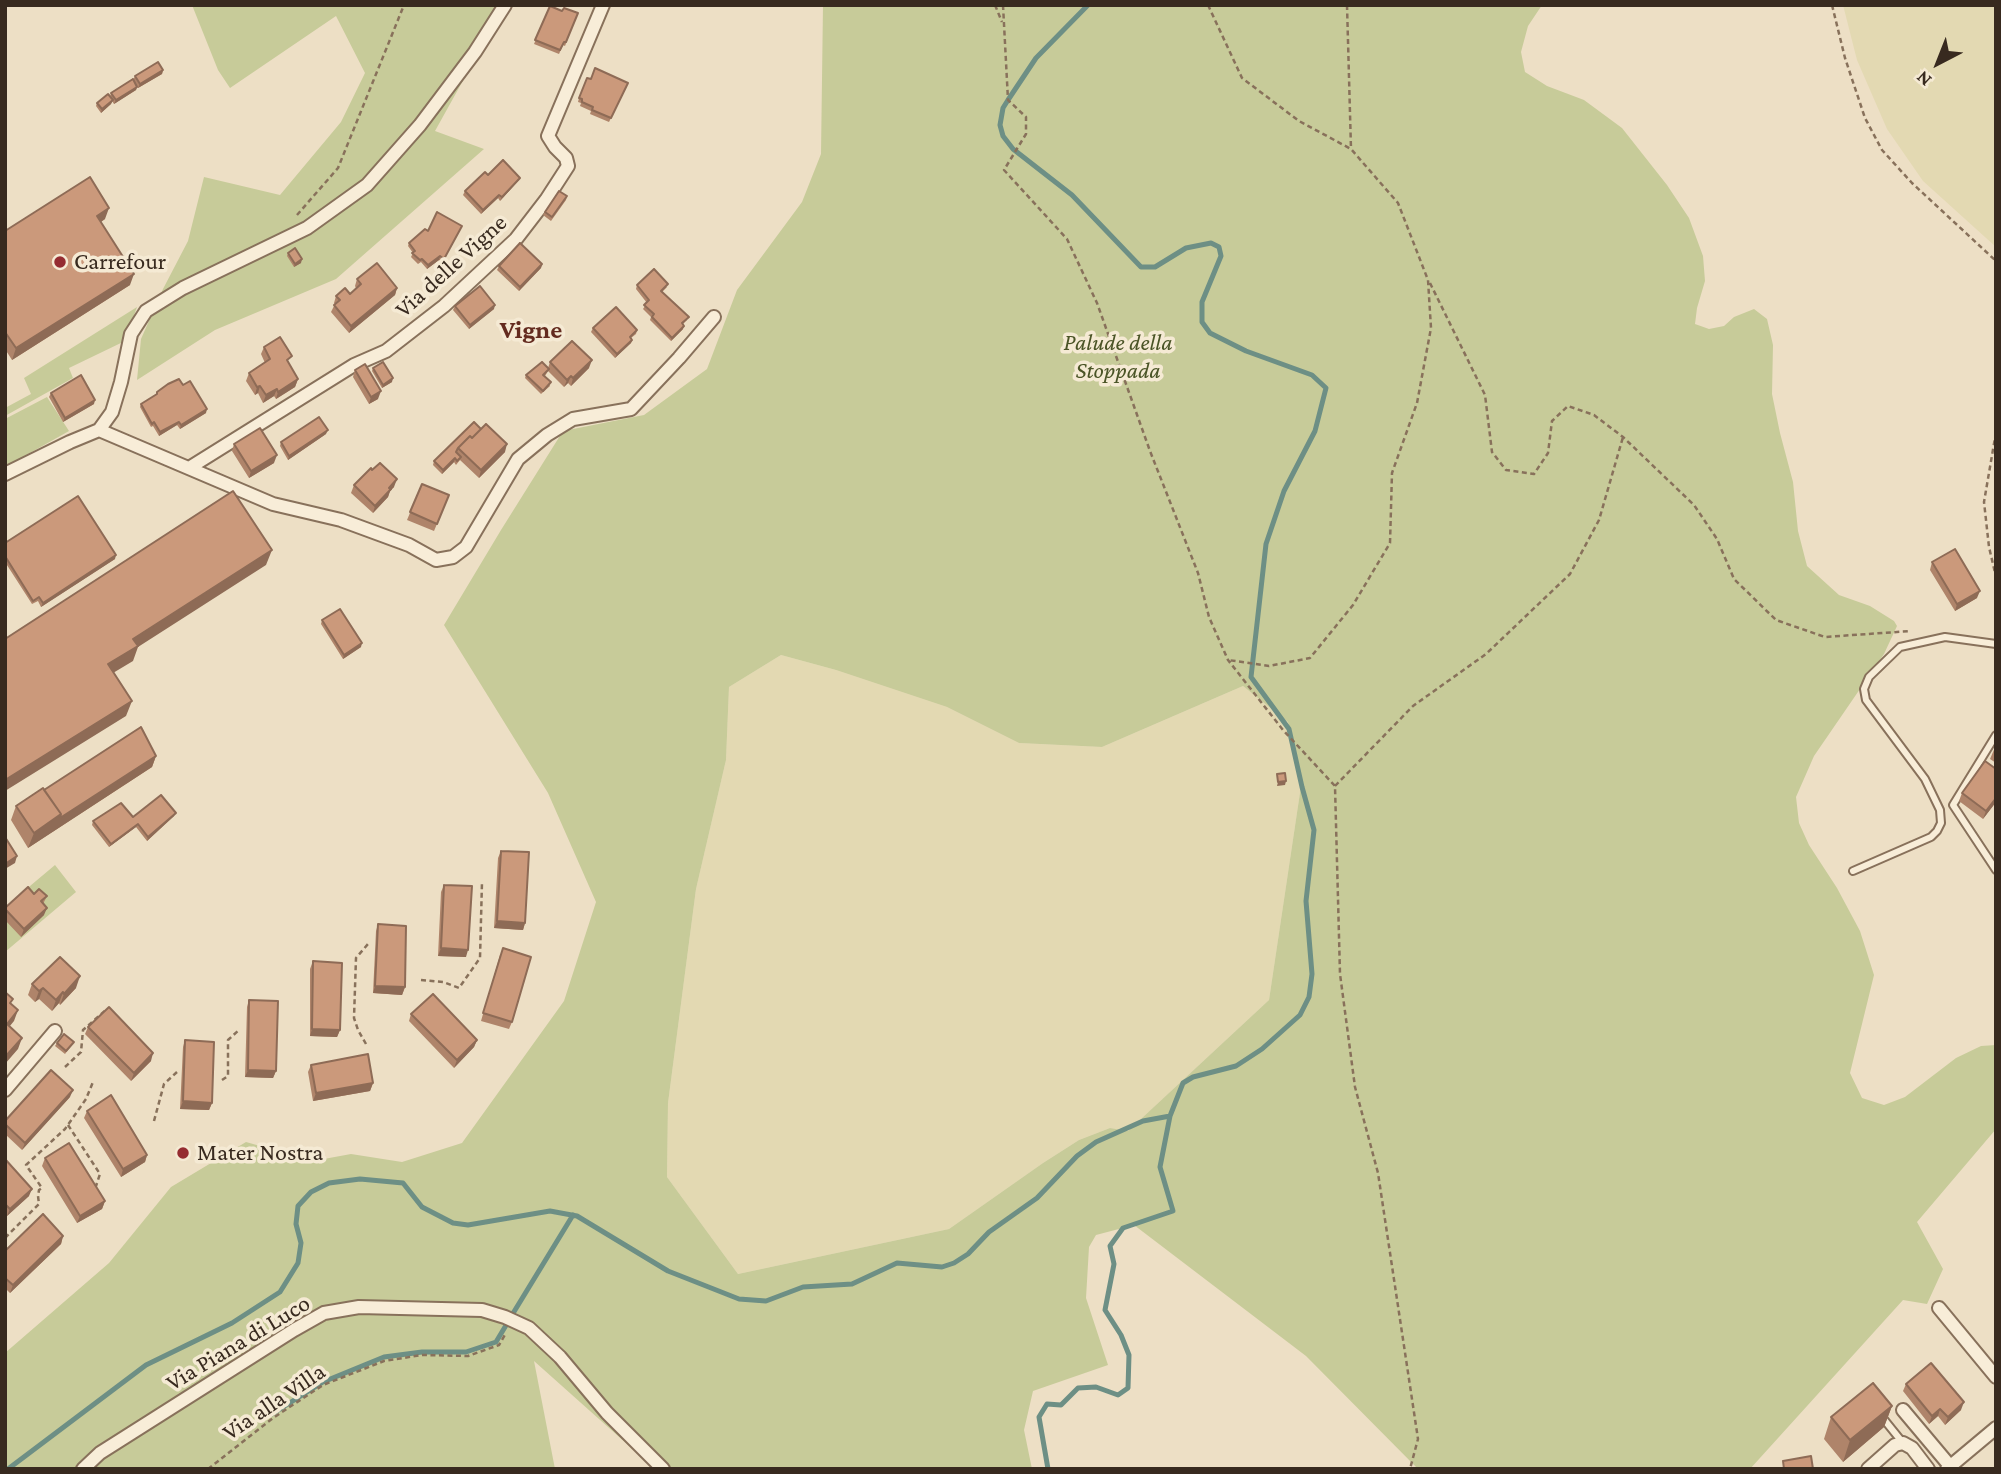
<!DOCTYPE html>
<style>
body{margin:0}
#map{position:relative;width:2001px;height:1474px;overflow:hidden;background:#eddfc5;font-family:"Crimson Pro",serif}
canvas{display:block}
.frame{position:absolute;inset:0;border:7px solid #382a1f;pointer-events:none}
.north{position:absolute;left:1903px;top:28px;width:70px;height:70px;-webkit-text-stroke:5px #f5ead4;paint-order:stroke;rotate:222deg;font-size:19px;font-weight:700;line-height:28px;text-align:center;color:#382a1f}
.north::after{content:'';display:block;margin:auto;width:24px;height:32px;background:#382a1f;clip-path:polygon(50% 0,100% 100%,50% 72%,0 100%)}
</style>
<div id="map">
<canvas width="2001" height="1474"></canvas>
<div class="frame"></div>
<div class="north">N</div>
</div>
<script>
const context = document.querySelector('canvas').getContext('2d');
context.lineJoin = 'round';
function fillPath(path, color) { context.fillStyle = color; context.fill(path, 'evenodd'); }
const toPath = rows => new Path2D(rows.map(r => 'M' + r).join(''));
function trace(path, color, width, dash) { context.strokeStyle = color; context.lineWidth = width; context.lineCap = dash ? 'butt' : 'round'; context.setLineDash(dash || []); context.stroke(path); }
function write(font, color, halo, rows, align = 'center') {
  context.font = font + ' "Crimson Pro",serif'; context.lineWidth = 7; context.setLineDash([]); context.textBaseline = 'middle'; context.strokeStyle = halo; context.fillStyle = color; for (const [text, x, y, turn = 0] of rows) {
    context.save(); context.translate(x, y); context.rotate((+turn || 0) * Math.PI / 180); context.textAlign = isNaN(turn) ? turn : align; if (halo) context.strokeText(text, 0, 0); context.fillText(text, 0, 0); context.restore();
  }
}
const farmland = toPath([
 [1843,5,1996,5,1996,247,1923,181,1887,129,1857,60],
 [781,655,836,670,947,707,1019,743,1102,747,1243,686,1288,722,1301,786,1269,1000,1128,1131,1110,1128,1079,1140,1043,1163,949,1229,738,1274,667,1177,668,1103,696,889,726,760,729,687]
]);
const green = toPath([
 [192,5,505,5,435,131,484,149,336,279,215,330,137,380,141,339,163,289,188,241,204,177,280,195,341,122,365,73,336,16,230,88,218,70],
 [823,5,1542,5,1528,26,1521,52,1525,72,1547,86,1584,100,1622,128,1667,185,1689,218,1703,256,1705,281,1697,308,1695,324,1709,329,1724,326,1734,317,1754,309,1767,319,1773,345,1772,394,1780,433,1793,482,1798,531,1807,566,1839,595,1870,606,1894,621,1897,626,1884,654,1814,756,1796,797,1799,823,1809,845,1837,888,1860,931,1874,975,1850,1073,1862,1098,1884,1105,1905,1097,1956,1058,1981,1046,1996,1045,1996,1129,1917,1222,1943,1269,1927,1304,1903,1300,1750,1469,1418,1469,1306,1356,1134,1225,1096,1235,1089,1247,1086,1298,1108,1365,1033,1391,1024,1430,1032,1469,655,1469,534,1361,555,1469,5,1469,5,1353,109,1263,171,1187,246,1142,313,1161,351,1154,402,1162,462,1143,564,1001,596,902,548,793,444,625,501,530,563,431,644,415,707,369,737,290,802,202,821,154],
 [781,655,836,670,947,707,1019,743,1102,747,1243,686,1288,722,1301,786,1269,1000,1128,1131,1110,1128,1079,1140,1043,1163,949,1229,738,1274,667,1177,668,1103,696,889,726,760,729,687],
 [137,307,125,341,69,368,73,378,5,416,5,408,31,394,24,378],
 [47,397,69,431,5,467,5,419],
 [55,865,76,892,5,952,5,907]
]);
const stream = toPath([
 [512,1315,573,1215],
 [272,1414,323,1382,384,1357,422,1352,466,1352,496,1342,508,1322],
 [8,1469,146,1365,232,1323,280,1292,298,1263,301,1243,296,1224,298,1206,311,1192,329,1183,360,1179,403,1183,422,1207,453,1223,468,1225,550,1211,577,1216,668,1271,739,1299,766,1301,803,1287,852,1284,897,1263,942,1267,954,1263,968,1254,989,1232,1037,1198,1077,1156,1096,1142,1143,1121,1170,1116],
 [1048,1469,1039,1417,1047,1404,1061,1405,1078,1388,1096,1387,1118,1395,1128,1388,1129,1355,1121,1335,1105,1310,1114,1264,1110,1246,1123,1228,1173,1211,1160,1167,1170,1116,1183,1083,1193,1077,1236,1066,1262,1049,1300,1015,1309,997,1312,974,1306,901,1314,830,1302,787,1289,729,1251,677,1266,544,1284,491,1315,431,1326,388,1312,375,1246,351,1210,333,1202,322,1202,302,1221,256,1219,247,1211,243,1186,248,1155,267,1141,267,1072,195,1013,149,1003,136,1000,125,1003,108,1008,100,1036,58,1088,5]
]);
const path = toPath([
 [995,5,1002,22],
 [1003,5,1008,100,1026,117,1026,134,1004,170,1067,239,1097,303,1150,451,1198,573,1209,617,1228,660,1283,730,1335,786,1340,974,1355,1087,1378,1173,1418,1439,1410,1469],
 [1208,5,1242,78,1299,121,1351,149,1398,203,1428,280,1431,328,1417,403,1392,473,1390,543,1353,605,1310,658,1269,666,1228,660],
 [1347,5,1351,149],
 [1832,5,1845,58,1865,118,1882,150,1912,183,1996,261],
 [297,215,338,168,404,5],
 [1430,283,1485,395,1492,452,1506,470,1534,474,1548,453,1552,421,1568,406,1594,415,1623,437,1694,505,1717,539,1734,579,1776,620,1825,637,1911,631],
 [1996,432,1984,502,1989,547,1996,577],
 [1335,786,1413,706,1486,654,1570,574,1599,520,1623,437],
 [421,980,443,982,459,988,480,958,482,882],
 [366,1044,358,1030,354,1018,356,958,368,944],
 [65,1067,81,1052,83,1030,107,1009],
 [222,1080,228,1076,228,1040,240,1029],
 [154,1121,164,1084,177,1072],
 [68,1125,100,1174,96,1186],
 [5,1238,39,1204,38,1196,39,1190,42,1188,26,1165,65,1129,86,1099,93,1082],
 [208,1469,273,1418,323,1385,384,1361,422,1355,468,1356,499,1345,506,1333]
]);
const service = toPath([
 [1996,735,1953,805,1996,870],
 [1853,871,1931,837,1937,831,1941,823,1940,810,1925,779,1866,700,1864,689,1869,677,1900,647,1945,637,1996,644],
 [1882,1417,1903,1443]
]);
const minor = toPath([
 [99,430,273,504,341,520,409,545,436,560,453,557,466,547,518,459,547,435,573,419,631,409,679,358,714,317],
 [189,468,354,365,386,351,444,306,516,239,546,200,568,166,566,158,555,147,548,136,603,5],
 [5,474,70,442,99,430,112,412,121,382,131,334,146,311,183,288,307,228,367,185,420,125,475,52,505,5],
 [5,1090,55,1031],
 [1939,1308,1996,1377],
 [1903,1410,1950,1466],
 [83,1469,100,1453,294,1330,324,1313,359,1307,482,1310,505,1317,529,1328,560,1357,607,1413,663,1469],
 [1868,1469,1895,1445,1903,1443,1912,1448,1928,1469],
 [1947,1469,1996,1428]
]);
const wall = toPath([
 [550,6,562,11,578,13,565,46,563,45,559,54,534,44],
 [163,70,162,74,138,88,137,87,136,90,114,104,112,101,111,104,101,113,96,106,97,103,110,97,111,93,133,80,135,76],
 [627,86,609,122,590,114,591,111,580,106,581,103,578,102,579,98],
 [488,175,520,178,518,181,500,201,498,198,481,214,463,195,465,191],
 [567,196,566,200,551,221,543,215,545,212],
 [105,219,101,222,130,285,12,360,5,349,5,231],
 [462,226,442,262,439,260,427,269,421,262,418,264,411,257,413,253,408,246,409,243,428,231],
 [288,253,301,263,294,267,287,256],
 [542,264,541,268,519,291,497,270,499,266],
 [357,279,397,288,395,295,349,333,331,312,335,304,334,303,336,296,350,294,356,288,355,286],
 [637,285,667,287,662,292,687,320,683,324,683,329,671,341,650,320,651,317,643,309,647,303,636,289],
 [455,306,494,309,469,329,453,310],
 [593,328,637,330,636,334,631,338,632,340,631,343,615,358,591,332],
 [264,347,289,364,298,379,295,387,276,399,274,396,263,403,258,393,255,395,246,381,249,373,265,363,261,354],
 [550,362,589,368,571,386,568,383,564,387,548,371,545,376,550,386,541,394,525,378,526,375,548,368],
 [373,368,392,382,382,388,372,371],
 [355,370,378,399,369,404,353,377],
 [183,385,206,413,180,429,177,425,159,436,153,426,151,427,140,407,141,404,155,396,157,392],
 [51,393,94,404,63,422,49,397],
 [474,422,505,452,479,478,460,460,456,465,454,462,442,474,433,465,434,461],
 [326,434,288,460,280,446,281,442],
 [234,444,274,463,249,478,232,451],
 [422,484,449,495,434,531,407,520],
 [354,485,394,487,390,491,388,497,373,513,351,493],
 [5,543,115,559,41,607,38,601,32,604,5,562],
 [1932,562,1977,598,1955,611,1930,570],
 [322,620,361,647,343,659,321,624],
 [1996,745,1996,763,1990,759],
 [156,756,152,767,28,848,11,820,16,806,44,790],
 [1996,769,1996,802,1983,819,1959,801,1962,793],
 [174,816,147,841,136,827,109,847,92,825,93,821,133,817],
 [501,851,525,923,523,930,494,928,498,858],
 [444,885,466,957,438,956,441,892],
 [34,894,47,896,43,904,44,915,21,937,5,920,5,908],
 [378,924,405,987,402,995,373,993,376,931],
 [500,955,512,1022,509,1029,481,1021],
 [313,961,340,1030,337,1037,310,1036,310,969],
 [32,984,76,988,60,1005,59,1003,52,1011,39,999,35,1002,28,995],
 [249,1000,276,1071,273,1078,245,1077,247,1007],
 [411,1014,477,1040,474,1047,454,1068,409,1021],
 [88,1027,151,1061,131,1081,85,1034],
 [185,1040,212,1103,209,1110,180,1109,183,1047],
 [57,1043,72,1045,65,1054,55,1046],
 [311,1065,373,1083,370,1091,313,1101,308,1072],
 [70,1097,22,1150,5,1134,5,1121],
 [87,1111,147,1155,145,1162,121,1177,84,1118],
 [45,1158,105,1201,102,1209,77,1223,42,1166],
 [5,1159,29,1196,7,1216,5,1214],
 [63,1236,61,1244,10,1293,5,1288,5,1251],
 [1906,1384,1961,1410,1945,1425,1938,1416,1929,1424,1903,1391],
 [1892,1406,1884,1427,1843,1462,1824,1439,1831,1417]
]);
const shadedWall = toPath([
 [163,70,162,74,138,88,140,84],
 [137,87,136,90,114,104,116,100],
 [113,100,111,104,101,113,102,109],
 [520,178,518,181,500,201,502,197],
 [499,195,498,198,481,214,483,210],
 [109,208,105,219,93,227,97,216],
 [440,256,439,260,427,269,428,265],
 [302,259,301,263,294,267,295,264],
 [542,264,541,268,519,291,520,287],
 [134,274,130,285,12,360,16,348],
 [397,288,395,295,349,333,351,326],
 [495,305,494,309,469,329,470,325],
 [684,326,683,329,671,341,672,338],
 [632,340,631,343,615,358,617,354],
 [592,360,589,368,571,386,573,378],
 [571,376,568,383,564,387,567,380],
 [393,378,392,382,382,388,383,385],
 [298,379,295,387,276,399,278,392],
 [260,386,258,393,255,395,257,387],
 [277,389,274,396,263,403,266,395],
 [381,391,378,399,369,404,371,397],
 [95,400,94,404,63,422,65,418],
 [207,409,206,413,180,429,181,425],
 [179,422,177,425,159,436,160,432],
 [328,430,326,434,288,460,289,456],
 [507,444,505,452,479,478,481,470],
 [277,455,274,463,249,478,251,471],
 [455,458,454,462,442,474,443,470],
 [397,479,394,487,390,491,388,497,373,513,375,506],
 [272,550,266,565,138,647,133,661,103,679,108,664,133,639],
 [116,555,115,559,41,607,43,603],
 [1980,591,1977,598,1955,611,1957,604],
 [362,643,361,647,343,659,344,655],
 [132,701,126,716,5,791,5,780],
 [156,756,152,767,28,848,34,833,61,814],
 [1286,781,1285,785,1277,786,1278,782],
 [1996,798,1996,802,1983,819,1986,811],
 [176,813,174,816,147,841,148,837],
 [138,824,136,827,109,847,111,844],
 [17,856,15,863,5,869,5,864],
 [47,908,44,915,21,937,24,929],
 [497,921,525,923,523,930,494,928],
 [441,948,468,950,466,957,438,956],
 [80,976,76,988,60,1005,64,994],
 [375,986,405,987,402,995,373,993],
 [43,988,39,999,35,1002,39,991],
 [63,992,59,1003,52,1011,56,1000],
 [18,1010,14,1021,5,1032,7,1024],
 [312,1029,340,1030,337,1037,310,1036],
 [22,1038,18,1049,5,1064,5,1057],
 [477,1040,474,1047,454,1068,457,1060],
 [153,1053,151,1061,131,1081,134,1073],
 [248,1070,276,1071,273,1078,245,1077],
 [373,1083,370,1091,313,1101,316,1093],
 [73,1090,70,1097,22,1150,25,1143],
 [183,1101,212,1103,209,1110,180,1109],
 [147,1155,145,1162,121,1177,123,1169],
 [32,1189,29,1196,7,1216,10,1209],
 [105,1201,102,1209,77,1223,80,1216],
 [63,1236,61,1244,10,1293,13,1285],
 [1964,1402,1961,1410,1945,1425,1948,1417],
 [1892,1406,1884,1427,1843,1462,1850,1440],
 [1940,1409,1938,1416,1929,1424,1932,1416]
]);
const building = toPath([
 [550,6,562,11,564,8,578,13,566,42,564,42,560,50,535,40,550,6],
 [158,62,163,70,140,84,135,76,158,62],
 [595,68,628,83,611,118,592,110,593,107,582,102,582,99,579,98,587,78,591,79,595,68],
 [133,79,137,87,116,100,111,93,133,79],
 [108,94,113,100,102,109,97,103,108,94],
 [503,160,520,178,502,197,499,195,483,210,465,191,485,172,488,175,503,160],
 [90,177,109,208,97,216,134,274,16,348,5,332,5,231,90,177],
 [559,191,567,196,552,217,545,212,559,191],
 [437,212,462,226,444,259,440,256,428,265,422,259,420,260,412,253,415,251,409,243,425,229,428,231,437,212],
 [520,243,542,264,520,287,499,266,520,243],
 [295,248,302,259,295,264,288,253,295,248],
 [377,263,397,288,351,326,334,305,340,300,336,296,345,288,350,294,361,284,357,279,377,263],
 [654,269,668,284,661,291,689,317,682,323,684,326,672,338,652,317,654,314,644,305,649,300,637,285,654,269],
 [480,286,495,305,470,325,455,306,480,286],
 [616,307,637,330,630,337,632,340,617,354,593,328,616,307],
 [280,337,292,356,287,360,298,379,278,392,277,389,266,395,260,386,257,387,249,373,270,359,264,347,280,337],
 [572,341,592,360,573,378,571,376,567,380,550,362,572,341],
 [383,362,393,378,383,385,373,368,383,362],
 [542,362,549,369,543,375,551,382,543,391,526,375,542,362],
 [365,364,381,391,371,397,355,370,365,364],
 [81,375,95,400,65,418,51,393,81,375],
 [179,379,183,385,190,381,207,409,181,425,179,422,160,432,154,422,152,424,141,404,157,394,157,392,168,384,179,379],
 [319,417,328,430,289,456,281,442,319,417],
 [474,422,481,429,472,438,470,436,458,448,456,452,461,457,457,461,455,458,443,470,434,461,474,422],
 [486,424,507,444,481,470,458,448,470,436,472,438,486,424],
 [260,428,277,455,251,471,234,444,260,428],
 [380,463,397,479,389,488,391,489,375,506,354,485,371,468,372,470,380,463],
 [422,484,449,495,437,524,410,512,422,484],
 [233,491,272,550,133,639,138,646,108,664,132,701,5,780,5,639,233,491],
 [78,496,116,555,43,603,39,597,33,601,5,556,5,543,78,496],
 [1955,549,1980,591,1957,604,1932,562,1955,549],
 [340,609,362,643,344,655,322,620,340,609],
 [141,727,156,756,60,818,61,814,44,790,141,727],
 [1985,761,1996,769,1996,798,1986,811,1962,793,1985,761],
 [1285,773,1286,781,1278,782,1277,774,1285,773],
 [43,788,61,814,34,833,16,806,43,788],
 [161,795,176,813,148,837,138,824,111,844,93,821,121,803,133,817,161,795],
 [5,837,17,856,5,864,5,837],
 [501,851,529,852,525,923,497,921,501,851],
 [444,885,472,886,468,950,441,948,444,885],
 [28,887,34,894,39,889,47,896,41,901,47,908,24,929,5,909,5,908,28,887],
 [378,924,406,926,405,987,375,986,378,924],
 [503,948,531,957,512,1022,483,1013,503,948],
 [60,957,80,976,64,994,63,992,56,1000,43,988,39,991,32,984,60,957],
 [313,961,342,963,340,1030,312,1029,313,961],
 [5,992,13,999,10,1003,18,1010,7,1024,22,1038,5,1057,5,992],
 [433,994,477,1040,457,1060,411,1014,433,994],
 [249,1000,278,1001,276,1071,248,1070,249,1000],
 [109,1007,153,1053,134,1073,88,1027,109,1007],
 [64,1034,74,1042,66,1051,57,1043,64,1034],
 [185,1040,214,1042,212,1103,183,1101,185,1040],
 [368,1054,373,1083,316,1093,311,1065,368,1054],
 [51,1070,73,1090,25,1143,5,1124,5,1121,51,1070],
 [111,1095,147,1155,123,1169,87,1111,111,1095],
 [69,1143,105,1201,80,1216,45,1158,69,1143],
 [5,1159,32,1189,10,1209,5,1204,5,1159],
 [43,1214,63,1236,13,1285,5,1278,5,1251,43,1214],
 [1931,1363,1964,1402,1948,1417,1940,1409,1932,1416,1906,1384,1931,1363],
 [1873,1383,1892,1406,1850,1440,1831,1417,1873,1383],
 [1811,1456,1813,1469,1784,1469,1783,1461,1811,1456]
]);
const markers = [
 [60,262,7,"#952c31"],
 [183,1153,7,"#952c31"]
];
const poiNames = [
 ["Carrefour",74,262],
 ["Mater Nostra",197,1153]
];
const streetNames = [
 ["Via delle Vigne",451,266,-42],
 ["Via Piana di Luco",238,1343,-31],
 ["Via alla Villa",274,1402,-34]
];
const parkNames = [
 ["Palude della",1118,343],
 ["Stoppada",1118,371]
];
const neighbourhoodNames = [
 ["Vigne",531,330]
];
fillPath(farmland, '#e3d9b2');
fillPath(green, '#c7cb99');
trace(stream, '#6d8f85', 5);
trace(service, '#88715b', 10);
trace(minor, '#88715b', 16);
trace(path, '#88715b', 2.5, [5, 3.5]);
trace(service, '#f8edd8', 6);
trace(minor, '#f8edd8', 12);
fillPath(wall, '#af846a');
fillPath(shadedWall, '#8e6b56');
fillPath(building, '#cb997b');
trace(building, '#8e6b56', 2);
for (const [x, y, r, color] of markers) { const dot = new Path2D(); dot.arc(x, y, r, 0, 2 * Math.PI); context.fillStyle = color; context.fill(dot); trace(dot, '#f5ead4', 2.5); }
write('24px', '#382a1f', '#f5ead4', poiNames, 'left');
write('24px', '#382a1f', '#f5ead4', streetNames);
write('italic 24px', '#4a5426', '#f5ead4', parkNames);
write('bold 26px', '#642b1f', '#f5ead4', neighbourhoodNames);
</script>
